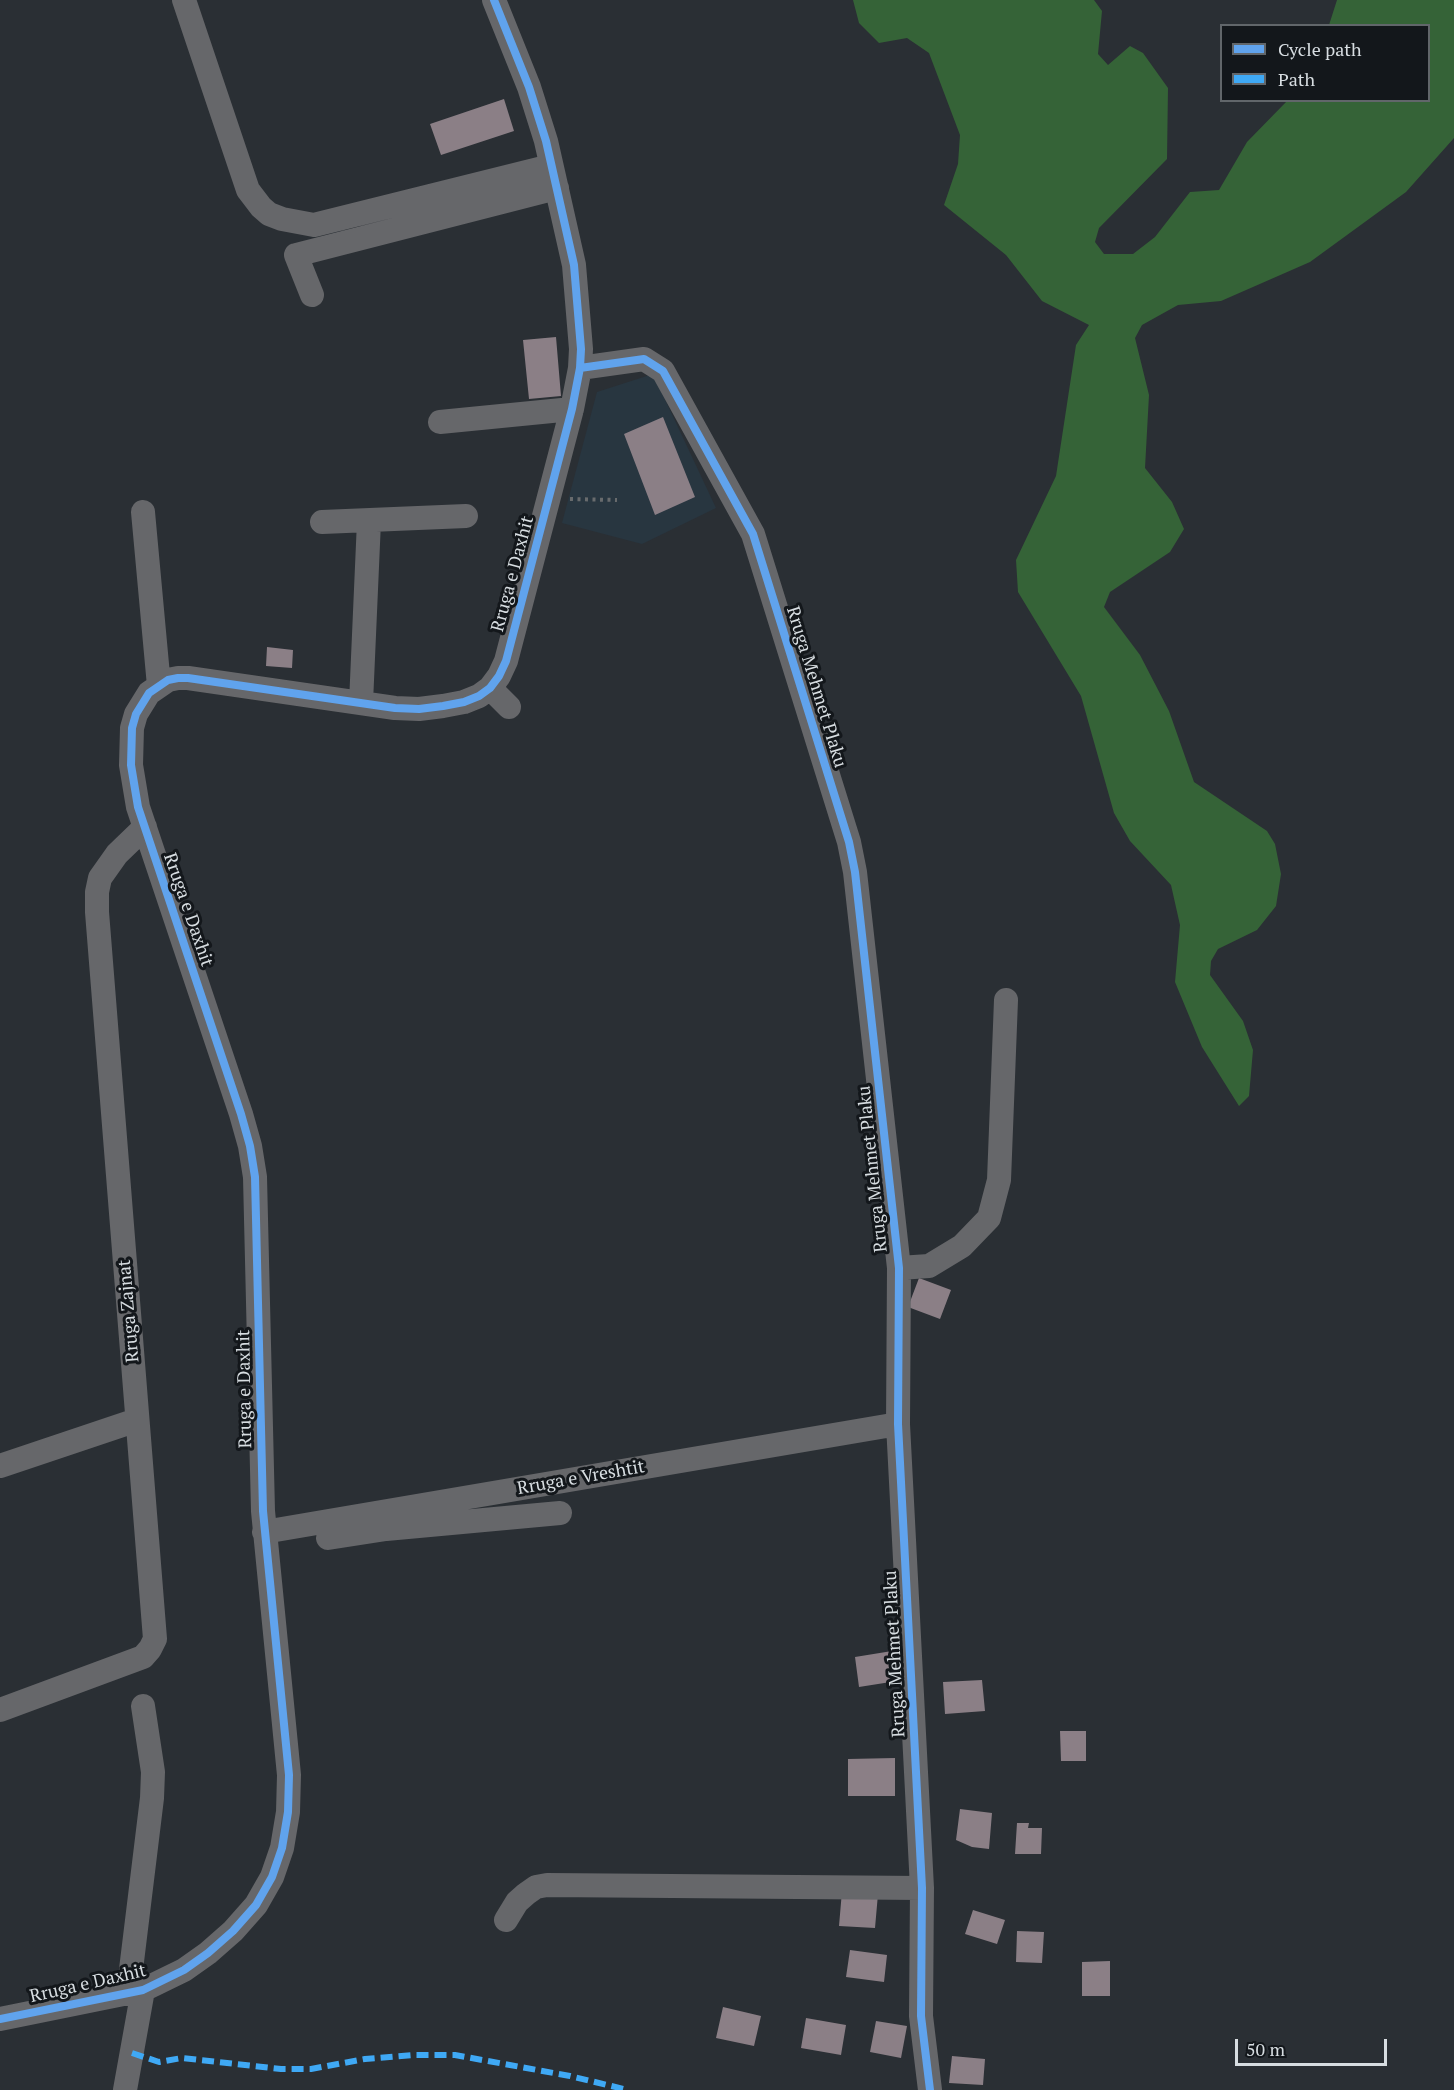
<!DOCTYPE html>
<style>
body{margin:0}
#map{position:relative;width:1454px;height:2090px;overflow:hidden;background:#2a2f34;font-family:"PT Serif",serif}
canvas{display:block}
.legend{position:absolute;left:1220px;top:24px;width:210px;height:78px;box-sizing:border-box;background:#13171b;border:2px solid #61666a;margin:0;padding:8px 10px;list-style:none;font-size:18px;color:#d7dde1}
.legend li{display:flex;align-items:center;gap:12px;height:30px}
.legend b{width:30px;border:2px solid #61666a}
.scale{position:absolute;left:1235px;top:2039px;width:152px;height:27px;box-sizing:border-box;border:3px solid #d7dde1;border-top:0;padding-left:8px;font-size:18px;line-height:21px;white-space:nowrap;color:#d7dde1;-webkit-text-stroke:4px #13171b;paint-order:stroke}
</style>
<div id="map">
<canvas width="1454" height="2090"></canvas>
<ul class="legend">
<li><b style="height:8px;background:#60a3ed"></b>Cycle path</li>
<li><b style="height:8px;background:#3fa9f5"></b>Path</li>
</ul>
<div class="scale">50 m</div>
</div>
<script>
const context = document.querySelector('canvas').getContext('2d');
context.lineJoin = 'round';
function fillPath(path, color) { context.fillStyle = color; context.fill(path, 'evenodd'); }
const toPath = rows => new Path2D(rows.map(r => 'M' + r).join(''));
function trace(path, color, width, dash) { context.strokeStyle = color; context.lineWidth = width; context.lineCap = dash ? 'butt' : 'round'; context.setLineDash(dash || []); context.stroke(path); }
function write(font, color, halo, rows, align = 'center') {
  context.font = font + ' "PT Serif",serif'; context.lineWidth = 6; context.setLineDash([]); context.textBaseline = 'middle'; context.strokeStyle = halo; context.fillStyle = color; for (const [text, x, y, turn = 0] of rows) {
    context.save(); context.translate(x, y); context.rotate((+turn || 0) * Math.PI / 180); context.textAlign = isNaN(turn) ? turn : align; if (halo) context.strokeText(text, 0, 0); context.fillText(text, 0, 0); context.restore();
  }
}
const built = toPath([
 [653,374,716,508,642,544,562,523,597,392]
]);
const forest = toPath([
 [853,0,1094,0,1102,11,1098,54,1108,65,1130,46,1143,53,1168,88,1167,159,1099,228,1095,242,1104,254,1133,254,1155,237,1190,192,1219,190,1247,142,1287,101,1428,100,1428,26,1329,25,1337,0,1454,0,1454,138,1406,192,1310,262,1221,301,1178,305,1142,325,1135,338,1149,395,1145,468,1172,502,1184,529,1170,552,1110,592,1104,607,1140,655,1169,711,1194,782,1267,831,1275,844,1281,874,1276,906,1257,930,1218,949,1211,961,1210,975,1243,1021,1253,1050,1249,1096,1239,1106,1202,1047,1175,982,1180,925,1171,885,1130,841,1114,813,1081,696,1018,592,1016,560,1056,476,1076,345,1089,325,1042,301,1006,255,944,205,958,164,960,135,929,53,907,38,879,43,859,23]
]);
const building = toPath([
 [504,99,514,131,441,155,430,124],
 [556,337,561,396,529,399,523,340],
 [663,417,695,497,655,515,624,434],
 [267,647,293,650,292,668,266,666],
 [919,1278,951,1290,940,1319,908,1307],
 [892,1651,897,1681,859,1687,855,1657],
 [982,1680,985,1711,945,1714,943,1682],
 [1060,1731,1086,1731,1086,1761,1061,1761],
 [895,1758,895,1796,848,1796,848,1759],
 [960,1809,992,1813,989,1849,972,1847,956,1840],
 [1017,1823,1029,1823,1028,1828,1042,1828,1041,1854,1015,1854],
 [842,1891,878,1894,875,1928,839,1926],
 [973,1910,1005,1920,997,1944,965,1934],
 [1017,1931,1044,1932,1042,1963,1016,1962],
 [850,1950,887,1955,884,1982,846,1977],
 [1110,1961,1110,1996,1082,1996,1082,1962],
 [723,2007,761,2016,754,2046,716,2038],
 [806,2018,846,2025,841,2055,801,2048],
 [876,2021,907,2026,901,2058,870,2052],
 [952,2056,985,2059,983,2085,949,2083]
]);
const path = toPath([
 [570,499,617,500]
]);
const minor = toPath([
 [184,0,248,190,261,207,269,214,282,219,314,225,551,166],
 [312,295,296,255,557,188],
 [580,368,644,359,663,371,753,534,849,842,855,872,899,1268,898,1424,922,1888,921,2016,930,2090],
 [440,422,572,409],
 [143,512,159,686],
 [322,522,466,516],
 [490,688,509,707],
 [361,703,369,521],
 [899,1268,929,1266,962,1246,989,1218,999,1180,1006,1000],
 [0,1466,137,1420],
 [264,1532,898,1424],
 [328,1538,386,1529,560,1513],
 [0,1710,143,1657,150,1649,155,1639,97,912,97,892,100,878,117,854,145,827],
 [506,1920,517,1902,526,1894,536,1887,547,1885,922,1888],
 [128,1994,152,1798,153,1772,143,1706],
 [0,2019,143,1990,184,1970,208,1953,233,1931,256,1905,272,1877,282,1848,288,1812,289,1775,263,1511,255,1177,250,1146,241,1114,138,807,131,765,132,728,136,714,149,693,168,680,178,678,188,678,395,708,419,709,443,706,464,702,479,696,490,688,499,676,506,661,572,409,580,368,581,349,574,265,546,141,529,87,494,0],
 [125,2090,143,1990]
]);
const quiet = toPath([
 [132,2053,159,2062,182,2058,281,2069,311,2069,365,2059,413,2055,455,2055,570,2076,628,2090]
]);
const cycleway = toPath([
 [580,368,644,359,663,371,753,534,849,842,855,872,899,1268,898,1424,922,1888,921,2016,930,2090],
 [0,2019,143,1990,184,1970,208,1953,233,1931,256,1905,272,1877,282,1848,288,1812,289,1775,263,1511,255,1177,250,1146,241,1114,138,807,131,765,132,728,136,714,149,693,168,680,178,678,188,678,395,708,419,709,443,706,464,702,479,696,490,688,499,676,506,661,572,409,580,368,581,349,574,265,546,141,529,87,494,0]
]);
const streetNames = [
 ["Rruga e Daxhit",513,574,-75],
 ["Rruga Mehmet Plaku",816,687,73],
 ["Rruga e Daxhit",188,910,71],
 ["Rruga Mehmet Plaku",873,1169,-96],
 ["Rruga Zajnat",129,1311,-95],
 ["Rruga e Daxhit",245,1389,-91],
 ["Rruga e Vreshtit",581,1478,-10],
 ["Rruga Mehmet Plaku",895,1654,-93],
 ["Rruga e Daxhit",88,1984,-13]
];
fillPath(built, '#283640');
fillPath(forest, '#356337');
fillPath(building, '#8b7f86');
trace(path, '#686b6d', 4, [3, 4.5]);
trace(minor, '#66676a', 24);
trace(quiet, '#3fa9f5', 6, [12, 6]);
trace(cycleway, '#60a3ed', 8);
write('18px', '#d7dde1', '#13171b', streetNames);
</script>
